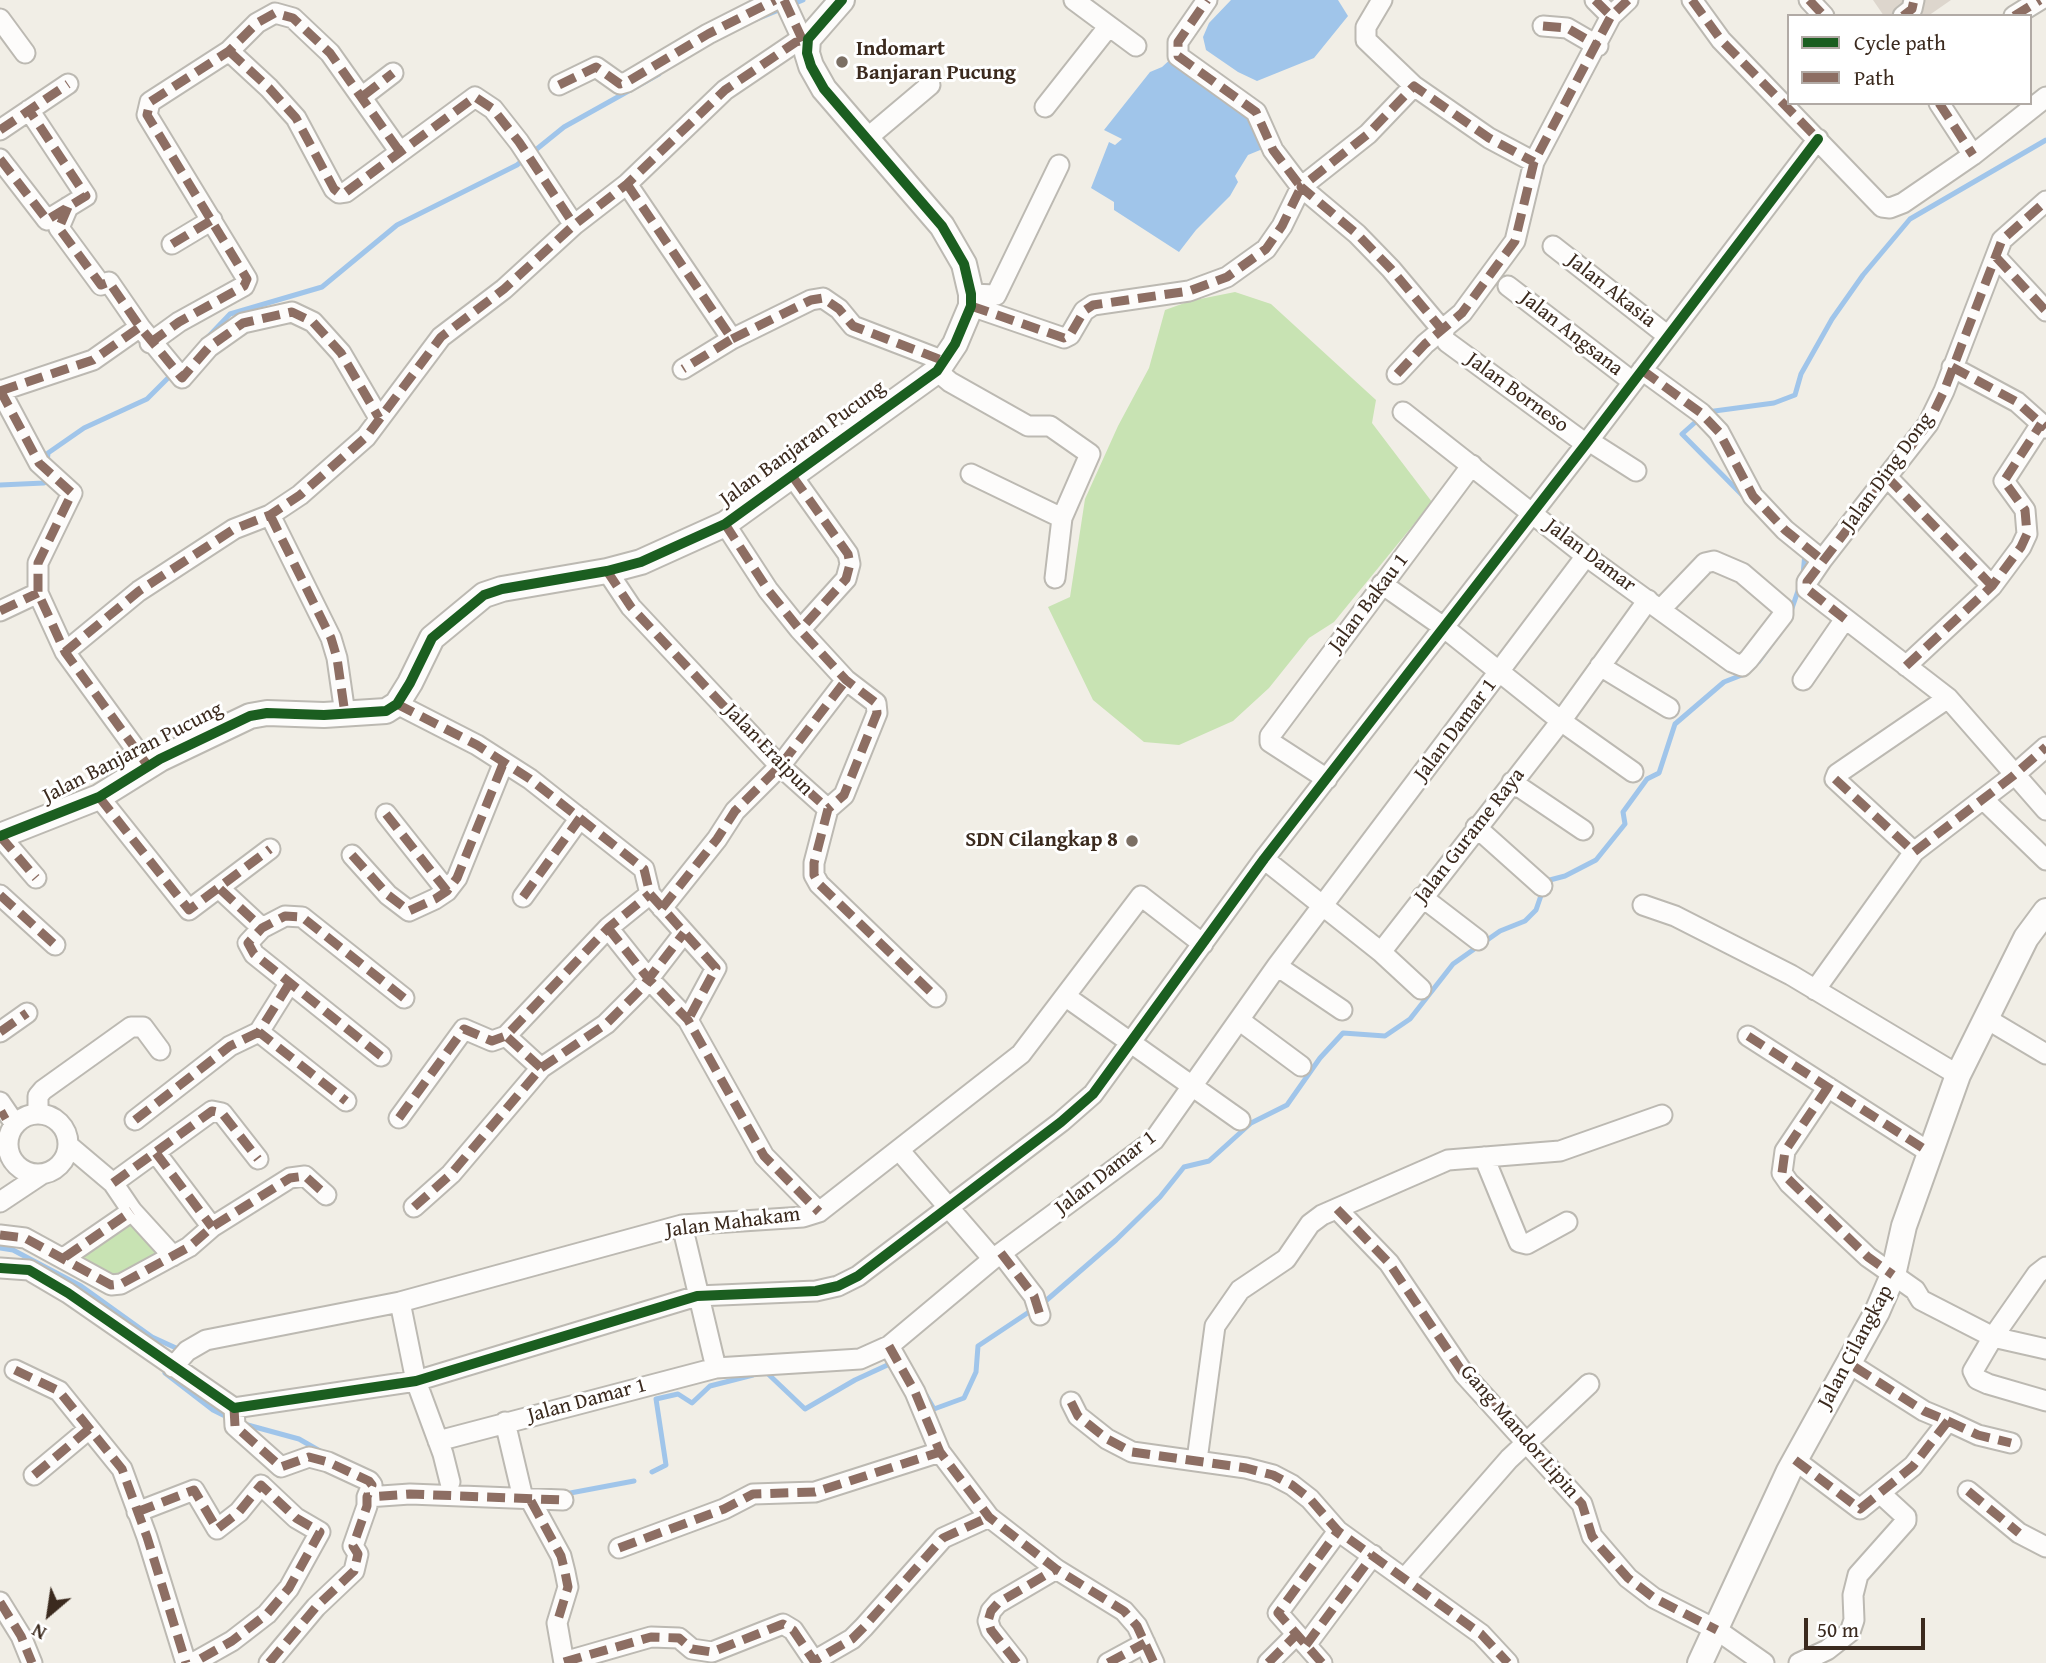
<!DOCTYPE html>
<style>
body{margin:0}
#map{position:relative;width:2046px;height:1663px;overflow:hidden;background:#f1eee6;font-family:"Gentium Book Plus",serif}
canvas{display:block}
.legend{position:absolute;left:1787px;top:14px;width:245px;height:91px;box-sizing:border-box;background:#fff;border:2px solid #b1aaa5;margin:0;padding:9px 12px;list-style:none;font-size:21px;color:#3b2a1e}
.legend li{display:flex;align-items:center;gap:14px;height:35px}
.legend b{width:35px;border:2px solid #b1aaa5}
.north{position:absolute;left:14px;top:1579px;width:70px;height:70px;-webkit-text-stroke:5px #fff;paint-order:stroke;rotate:209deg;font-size:19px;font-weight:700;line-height:28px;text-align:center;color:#3b2a1e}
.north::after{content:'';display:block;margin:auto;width:24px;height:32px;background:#3b2a1e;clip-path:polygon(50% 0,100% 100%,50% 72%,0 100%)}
.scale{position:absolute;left:1804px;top:1618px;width:121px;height:32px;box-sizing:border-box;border:4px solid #3b2a1e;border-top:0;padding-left:9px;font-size:21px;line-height:24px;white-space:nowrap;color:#3b2a1e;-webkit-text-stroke:5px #fff;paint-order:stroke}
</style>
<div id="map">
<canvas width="2046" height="1663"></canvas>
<ul class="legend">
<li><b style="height:9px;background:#1b5e20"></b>Cycle path</li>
<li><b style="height:9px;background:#8d6e63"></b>Path</li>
</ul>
<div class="north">N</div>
<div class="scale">50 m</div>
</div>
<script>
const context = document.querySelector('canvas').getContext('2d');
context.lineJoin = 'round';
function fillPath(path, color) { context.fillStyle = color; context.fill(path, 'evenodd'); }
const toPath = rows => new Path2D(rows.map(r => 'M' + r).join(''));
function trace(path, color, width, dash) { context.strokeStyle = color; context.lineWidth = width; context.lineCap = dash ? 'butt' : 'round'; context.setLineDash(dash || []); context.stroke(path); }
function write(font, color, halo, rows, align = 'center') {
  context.font = font + ' "Gentium Book Plus",serif'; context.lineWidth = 6; context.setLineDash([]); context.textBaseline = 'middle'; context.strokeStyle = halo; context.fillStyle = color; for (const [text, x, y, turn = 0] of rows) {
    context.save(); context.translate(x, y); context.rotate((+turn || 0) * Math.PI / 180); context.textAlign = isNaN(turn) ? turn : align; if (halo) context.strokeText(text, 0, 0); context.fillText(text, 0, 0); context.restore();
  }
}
const industrial = toPath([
 [1873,0,1951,0,1928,16,1884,16]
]);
const green = toPath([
 [1235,292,1271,304,1376,400,1372,423,1432,502,1334,622,1309,638,1269,688,1233,721,1179,745,1144,742,1093,700,1048,607,1070,597,1085,499,1118,426,1149,368,1165,310,1190,301],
 [132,1211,173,1256,121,1284,65,1257]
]);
const water = toPath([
 [1231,0,1338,0,1348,16,1314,58,1257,81,1238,72,1206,50,1203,37,1209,23],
 [1173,57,1256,119,1265,148,1248,155,1235,176,1238,182,1230,196,1196,230,1179,252,1114,210,1114,202,1091,188,1109,142,1115,145,1122,139,1104,130,1150,72,1162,67]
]);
const stream = toPath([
 [752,21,803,0],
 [208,337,230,314,322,287,397,225,517,165,564,127,659,74],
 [1707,412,1774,403,1795,395,1801,374,1832,319,1863,275,1910,219,2046,140],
 [1700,418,1682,434,1747,500],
 [47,463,48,453,84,428,147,399,172,374],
 [0,485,44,483,45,477],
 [1803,575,1805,553],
 [1791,611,1799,588],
 [1759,661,1778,635],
 [0,1248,13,1250,81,1286,152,1337,176,1348],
 [1041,1305,1116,1240,1160,1197,1184,1167,1209,1161,1251,1123,1287,1105,1320,1058,1343,1033,1385,1036,1410,1019,1453,964,1500,931,1525,921,1536,910,1546,881,1565,876,1596,860,1625,824,1623,812,1647,779,1659,773,1675,724,1724,682,1747,673],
 [765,1371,805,1409,855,1380,894,1362],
 [165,1373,213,1410,229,1418],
 [926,1395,934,1409,964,1398,976,1372,978,1346,1032,1310],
 [244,1424,299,1439,320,1451],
 [652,1472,666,1465,656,1399,678,1394,692,1403,710,1386,753,1375],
 [565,1494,634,1481]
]);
const minor = toPath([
 [784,0,803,41],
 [1074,0,1136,46],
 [1382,0,1366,27,1366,40,1414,86],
 [1595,0,1611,16],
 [1692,0,1721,40,1882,207,1890,208,1903,203,1973,155,2046,97],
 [1809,0,1824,16],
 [1903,16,1912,9,1914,0],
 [2014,16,2040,0],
 [0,19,25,53],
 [1543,26,1567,28,1598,46],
 [229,51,269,88,296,118,334,189,339,193,346,192,475,97,493,109,519,142,574,225],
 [559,85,596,67,620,84,627,82,708,34,775,0],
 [363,96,393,73],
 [1939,103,1973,155],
 [1045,107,1109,26],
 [0,130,68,84],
 [866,139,930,85],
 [0,159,47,220,86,196,29,110],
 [627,184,732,339,683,369],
 [2046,201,2002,240,1944,391,1928,424,1822,560,1807,582,1807,589,1948,698,2046,810],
 [68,207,59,228,101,285,109,282,140,327],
 [172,244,212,220],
 [1553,246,1668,336],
 [1996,257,2046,311],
 [1508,286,1633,382],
 [971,294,996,295,1059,165],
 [971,306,1064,338,1070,335,1084,311,1093,305,1189,291,1227,277,1266,249,1282,226,1301,187,1273,150,1256,112,1178,56,1178,42,1207,0],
 [1444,332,1391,269,1357,234,1301,187,1368,134,1414,86,1489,138,1534,162],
 [732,339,811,300,823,298,839,309,853,326,944,361],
 [1447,342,1586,444],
 [150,343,179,322,244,286,247,279,147,115,150,102,229,51,257,23,275,13,293,18,330,53,400,152],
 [1952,367,2017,402,2046,428],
 [1642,370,1701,413,1719,432,1753,496,1785,530,1822,560],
 [937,371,950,382,1028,426,1050,426,1090,454,1062,518,1055,578],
 [1397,374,1425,344,1462,313,1515,241,1534,162,1611,16,1628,0],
 [0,390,39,463,72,493,38,563,38,593,65,652,148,766],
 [0,391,93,360,140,327,182,378,209,347,243,323,292,312,313,322,341,353,379,418],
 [1403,412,1586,556,1732,662,1742,666,1749,659,1783,615,1783,608,1742,573,1714,561,1705,563,1661,609],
 [1589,441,1636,471],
 [971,474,1062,518],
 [793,477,848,554,850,564,846,579,800,630],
 [1887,477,1992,586],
 [270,515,331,638,337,658,345,714],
 [725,524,768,590,800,630,846,680,876,703,877,713,844,795,828,809],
 [607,571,631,607,780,766,828,809,814,863,814,875,819,884,936,997],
 [1382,584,1442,626,1561,721,1633,772],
 [0,611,38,593],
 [65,652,139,591,234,529,270,515,300,495,366,437,441,337,504,289,574,225,627,184,725,90,796,42,808,39],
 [1600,666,1669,708],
 [1906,666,1992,586,2021,547,2027,534,2025,510,2004,481,2041,424],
 [1803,680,1845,619],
 [397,704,477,745,530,779,644,869,650,894,716,968,688,1020],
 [1327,779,1270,742,1270,736,1472,465],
 [1512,782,1583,830],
 [99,797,189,910,270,849],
 [1985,801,2046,860],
 [386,814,447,891],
 [1476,827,1542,886],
 [0,836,36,878],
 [1914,852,1835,779,1837,774,1948,698],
 [352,855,388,895,409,911,435,899,447,891,457,878,503,764],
 [1264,859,1381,952,1421,989],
 [220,889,262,928],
 [0,895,55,945],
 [523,897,580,818],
 [1422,897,1478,940],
 [1643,905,1675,916,1791,975,1958,1075],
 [662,908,717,839,735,811,780,766,846,680],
 [608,928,647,977,688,1020,764,1156,819,1212],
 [1381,952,1561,721,1648,600],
 [1277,966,1342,1010],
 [289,984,259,1032,346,1101],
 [1815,990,1914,852,2013,776,2046,747],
 [1065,996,1240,1120],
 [1987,1019,2046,1054],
 [1239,1020,1301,1066],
 [0,1032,27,1013],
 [1748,1036,1929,1152],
 [381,1056,254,954,248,943,262,928,285,916,302,917,404,998],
 [541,1068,606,1024,640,990,684,933],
 [1828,1087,1785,1151,1782,1173,1789,1183,1868,1257,1915,1290,1921,1300,1993,1337,2046,1349],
 [0,1102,15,1124],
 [38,1114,38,1096,43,1090,131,1027,143,1027,160,1050],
 '8 1144a30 30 0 1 1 60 0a30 30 0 1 1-60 0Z',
 [399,1118,464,1029,492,1041,506,1036],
 [135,1120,230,1046,259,1032],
 [68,1145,113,1183,132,1211,173,1256],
 [899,1150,993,1259],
 [156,1153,212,1227],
 [1484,1157,1519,1242,1527,1244,1567,1222],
 [113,1183,212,1111,222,1113,258,1159],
 [0,1202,42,1174],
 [414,1207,451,1174,541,1068,506,1036,608,928,650,894],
 [1337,1209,1389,1263,1464,1374,1582,1504,1592,1536,1628,1578,1654,1598,1717,1630,1764,1663],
 [682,1225,716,1368],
 [0,1235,25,1238,111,1285,121,1284,189,1247,212,1227,290,1178,305,1176,326,1195],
 [1001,1253,1034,1296,1040,1315],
 [65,1257,132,1211],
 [2046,1267,2037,1274,1993,1337,1973,1371,1977,1379,1988,1384,2046,1401],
 [0,1268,29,1270,68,1293,234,1408,416,1381,697,1296,816,1291,838,1286,858,1276,1061,1122,1093,1094,1264,859,1586,444,1818,139],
 [400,1302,416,1381,443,1454,450,1482],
 [889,1346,915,1392,940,1452,989,1517,1056,1569,1124,1611,1137,1626,1154,1663],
 [173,1367,187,1351,206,1340,400,1302,682,1225,803,1217,819,1212,1021,1054,1141,896,1203,944],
 [15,1370,59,1391,122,1469,147,1537,186,1663],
 [1071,1402,1078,1416,1107,1439,1132,1452,1246,1468,1273,1475,1292,1485,1310,1499,1338,1531,1481,1634,1508,1663],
 [234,1408,235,1426,281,1467,309,1457,328,1462,369,1481,372,1485,367,1497],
 [1948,1421,1978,1435,2011,1443],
 [505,1422,522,1494],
 [438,1441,716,1368,860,1359,889,1346,993,1259,1154,1140,1277,966,1586,556],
 [1197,1460,1215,1326,1240,1290,1286,1259,1310,1224,1322,1215,1448,1160,1560,1151,1662,1115],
 [1795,1460,1860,1509,1913,1466,1948,1421,1924,1411,1850,1364],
 [34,1475,89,1429],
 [1968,1491,2019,1533,2046,1547],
 [531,1501,561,1556,565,1572,568,1587,557,1623,564,1663],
 [137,1512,194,1490,217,1529,239,1512,261,1485,296,1518,320,1532,289,1588,267,1614,232,1641,193,1663],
 [619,1548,724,1509,753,1494,815,1492,940,1452],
 [1405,1578,1509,1459,1589,1384],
 [0,1602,21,1636,32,1663],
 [1306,1645,1373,1555],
 [564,1662,651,1637,679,1638,692,1649,712,1652,783,1624,793,1630,814,1661,852,1639,864,1627,943,1538,989,1517],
 [269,1663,316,1607,354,1571,358,1554,353,1546,367,1506,367,1497,410,1494,563,1500],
 [1017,1663,991,1630,988,1621,991,1611,998,1603,1056,1569],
 [1108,1663,1145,1643],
 [1268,1663,1296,1635],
 [1322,1663,1278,1613,1338,1531],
 [1799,1663,1827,1650,1850,1632,1854,1620,1853,1595,1858,1575,1906,1521,1906,1517,1881,1494]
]);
const tertiary = toPath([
 [0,836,99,797,160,759,250,716,267,713,324,715,386,711,397,704,410,683,432,638,484,595,502,589,607,571,641,562,725,524,937,371,955,344,971,306,971,294,964,264,942,226,824,89,811,66,807,53,808,39,842,0],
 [1700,1663,1789,1471,1877,1312,1893,1275,1904,1226,1958,1075,2026,938,2046,911]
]);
const quiet = toPath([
 [784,0,803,41],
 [1595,0,1611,16],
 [1692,0,1721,40,1818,139],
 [1809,0,1824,16],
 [1903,16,1912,9,1914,0],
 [2014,16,2040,0],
 [1543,26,1567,28,1598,46],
 [229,51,269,88,296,118,334,189,339,193,346,192,475,97,493,109,519,142,574,225],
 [559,85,596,67,620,84,627,82,708,34,775,0],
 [363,96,393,73],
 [1939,103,1973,155],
 [0,130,68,84],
 [0,159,47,220,86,196,29,110],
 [627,184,732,339,683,369],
 [68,207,59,228,101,285,109,282,140,327],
 [172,244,212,220],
 [1996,257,2046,311],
 [971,306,1064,338,1070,335,1084,311,1093,305,1189,291,1227,277,1266,249,1282,226,1301,187,1273,150,1256,112,1178,56,1178,42,1207,0],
 [1444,332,1391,269,1357,234,1301,187,1368,134,1414,86,1489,138,1534,162],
 [732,339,811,300,823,298,839,309,853,326,944,361],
 [150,343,179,322,244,286,247,279,147,115,150,102,229,51,257,23,275,13,293,18,330,53,400,152],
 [1952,367,2017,402,2046,428],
 [1642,370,1701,413,1719,432,1753,496,1785,530,1822,560],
 [1397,374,1425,344,1462,313,1515,241,1534,162,1611,16,1628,0],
 [0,390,39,463,72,493,38,563,38,593,65,652,148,766],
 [0,391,93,360,140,327,182,378,209,347,243,323,292,312,313,322,341,353,379,418],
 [793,477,848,554,850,564,846,579,800,630],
 [1887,477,1992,586],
 [270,515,331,638,337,658,345,714],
 [725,524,768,590,800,630,846,680,876,703,877,713,844,795,828,809],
 [607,571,631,607,780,766,828,809,814,863,814,875,819,884,936,997],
 [0,611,38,593],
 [1845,619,1807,589,1807,582,1928,424,1944,391,2002,240,2046,201],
 [65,652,139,591,234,529,270,515,300,495,366,437,441,337,504,289,574,225,627,184,725,90,796,42,808,39],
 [1906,666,1992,586,2021,547,2027,534,2025,510,2004,481,2041,424],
 [397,704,477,745,530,779,644,869,650,894,716,968,688,1020],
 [1835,779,1914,852,2013,776,2046,747],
 [99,797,189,910,270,849],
 [386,814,447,891],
 [0,836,36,878],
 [352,855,388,895,409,911,435,899,447,891,457,878,503,764],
 [220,889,262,928],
 [0,895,55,945],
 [523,897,580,818],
 [662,908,717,839,735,811,780,766,846,680],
 [608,928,647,977,688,1020,764,1156,819,1212],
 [289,984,259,1032,346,1101],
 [0,1032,27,1013],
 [1748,1036,1929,1152],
 [381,1056,254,954,248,943,262,928,285,916,302,917,404,998],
 [541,1068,606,1024,640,990,684,933],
 [1828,1087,1785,1151,1782,1173,1868,1257,1893,1275],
 [0,1117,7,1113],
 [399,1118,464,1029,492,1041,506,1036],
 [135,1120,230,1046,259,1032],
 [156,1153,212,1227],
 [113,1183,212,1111,222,1113,258,1159],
 [414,1207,451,1174,541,1068,506,1036,608,928,650,894],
 [1337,1209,1389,1263,1464,1374,1582,1504,1592,1536,1600,1547,1628,1578,1654,1598,1717,1630],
 [0,1235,25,1238,111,1285,121,1284,189,1247,212,1227,290,1178,305,1176,326,1195],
 [1001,1253,1034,1296,1040,1315],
 [65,1257,132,1211],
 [889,1346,915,1392,940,1452,989,1517,1056,1569,1124,1611,1137,1626,1154,1663],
 [15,1370,59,1391,122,1469,147,1537,186,1663],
 [1071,1402,1078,1416,1107,1439,1132,1452,1246,1468,1273,1475,1292,1485,1310,1499,1338,1531,1481,1634,1508,1663],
 [234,1408,235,1426,281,1467,309,1457,328,1462,369,1481,372,1485,367,1497],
 [1948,1421,1978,1435,2011,1443],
 [1795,1460,1860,1509,1913,1466,1948,1421,1924,1411,1850,1364],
 [34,1475,89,1429],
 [1968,1491,2019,1533],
 [531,1501,561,1556,565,1572,568,1587,557,1623],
 [137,1512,194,1490,217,1529,239,1512,261,1485,296,1518,320,1532,289,1588,267,1614,232,1641,193,1663],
 [619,1548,724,1509,753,1494,815,1492,940,1452],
 [0,1602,21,1636,32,1663],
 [1306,1645,1373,1555],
 [564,1662,651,1637,679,1638,692,1649,712,1652,783,1624,793,1630,814,1661,852,1639,864,1627,943,1538,989,1517],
 [269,1663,316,1607,354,1571,358,1554,353,1546,367,1506,367,1497,410,1494,563,1500],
 [1017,1663,991,1630,988,1621,991,1611,998,1603,1056,1569],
 [1108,1663,1145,1643],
 [1268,1663,1296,1635],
 [1322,1663,1278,1613,1338,1531]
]);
const cycleway = toPath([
 [0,836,99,797,160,759,250,716,267,713,324,715,386,711,397,704,410,683,432,638,484,595,502,589,607,571,641,562,725,524,937,371,955,344,971,306,971,294,964,264,942,226,824,89,811,66,807,53,808,39,842,0],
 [0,1268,29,1270,68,1293,234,1408,416,1381,697,1296,816,1291,838,1286,858,1276,1061,1122,1093,1094,1264,859,1586,444,1818,139]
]);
const markers = [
 [842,62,7,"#7b6f64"],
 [1132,841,7,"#7b6f64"]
];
const poiNames = [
 ["Indomart",856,50],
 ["Banjaran Pucung",856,74],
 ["SDN Cilangkap 8",1118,841,"right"]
];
const streetNames = [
 ["Jalan Akasia",1611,291,38],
 ["Jalan Angsana",1571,334,38],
 ["Jalan Borneso",1517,393,36],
 ["Jalan Banjaran Pucung",803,444,-36],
 ["Jalan Ding Dong",1888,472,-54],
 ["Jalan Damar",1590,556,37],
 ["Jalan Bakau 1",1369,603,-53],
 ["Jalan Damar 1",1456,730,-53],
 ["Jalan Eraipun",768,750,46],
 ["Jalan Banjaran Pucung",133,753,-27],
 ["Jalan Gurame Raya",1470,836,-52],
 ["Jalan Damar 1",1106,1173,-38],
 ["Jalan Mahakam",733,1223,-7],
 ["Jalan Cilangkap",1856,1347,-62],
 ["Jalan Damar 1",587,1401,-15],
 ["Gang Mandor Lipin",1519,1432,49]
];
fillPath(industrial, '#ddd6cd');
fillPath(green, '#c8e3b3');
fillPath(water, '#a0c5ea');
trace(stream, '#a0c5ea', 5);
trace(minor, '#bcb9b2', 23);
trace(tertiary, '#bcb9b2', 28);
trace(minor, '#fdfcfb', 19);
trace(tertiary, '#fdfcfb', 24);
trace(quiet, '#8d6e63', 9, [18, 9]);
trace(cycleway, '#1b5e20', 10);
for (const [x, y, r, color] of markers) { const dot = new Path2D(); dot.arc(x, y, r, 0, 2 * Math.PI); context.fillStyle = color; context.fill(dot); trace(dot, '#fff', 2.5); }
write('bold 21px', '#3b2a1e', '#fff', poiNames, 'left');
write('21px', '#3b2a1e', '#fff', streetNames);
</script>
